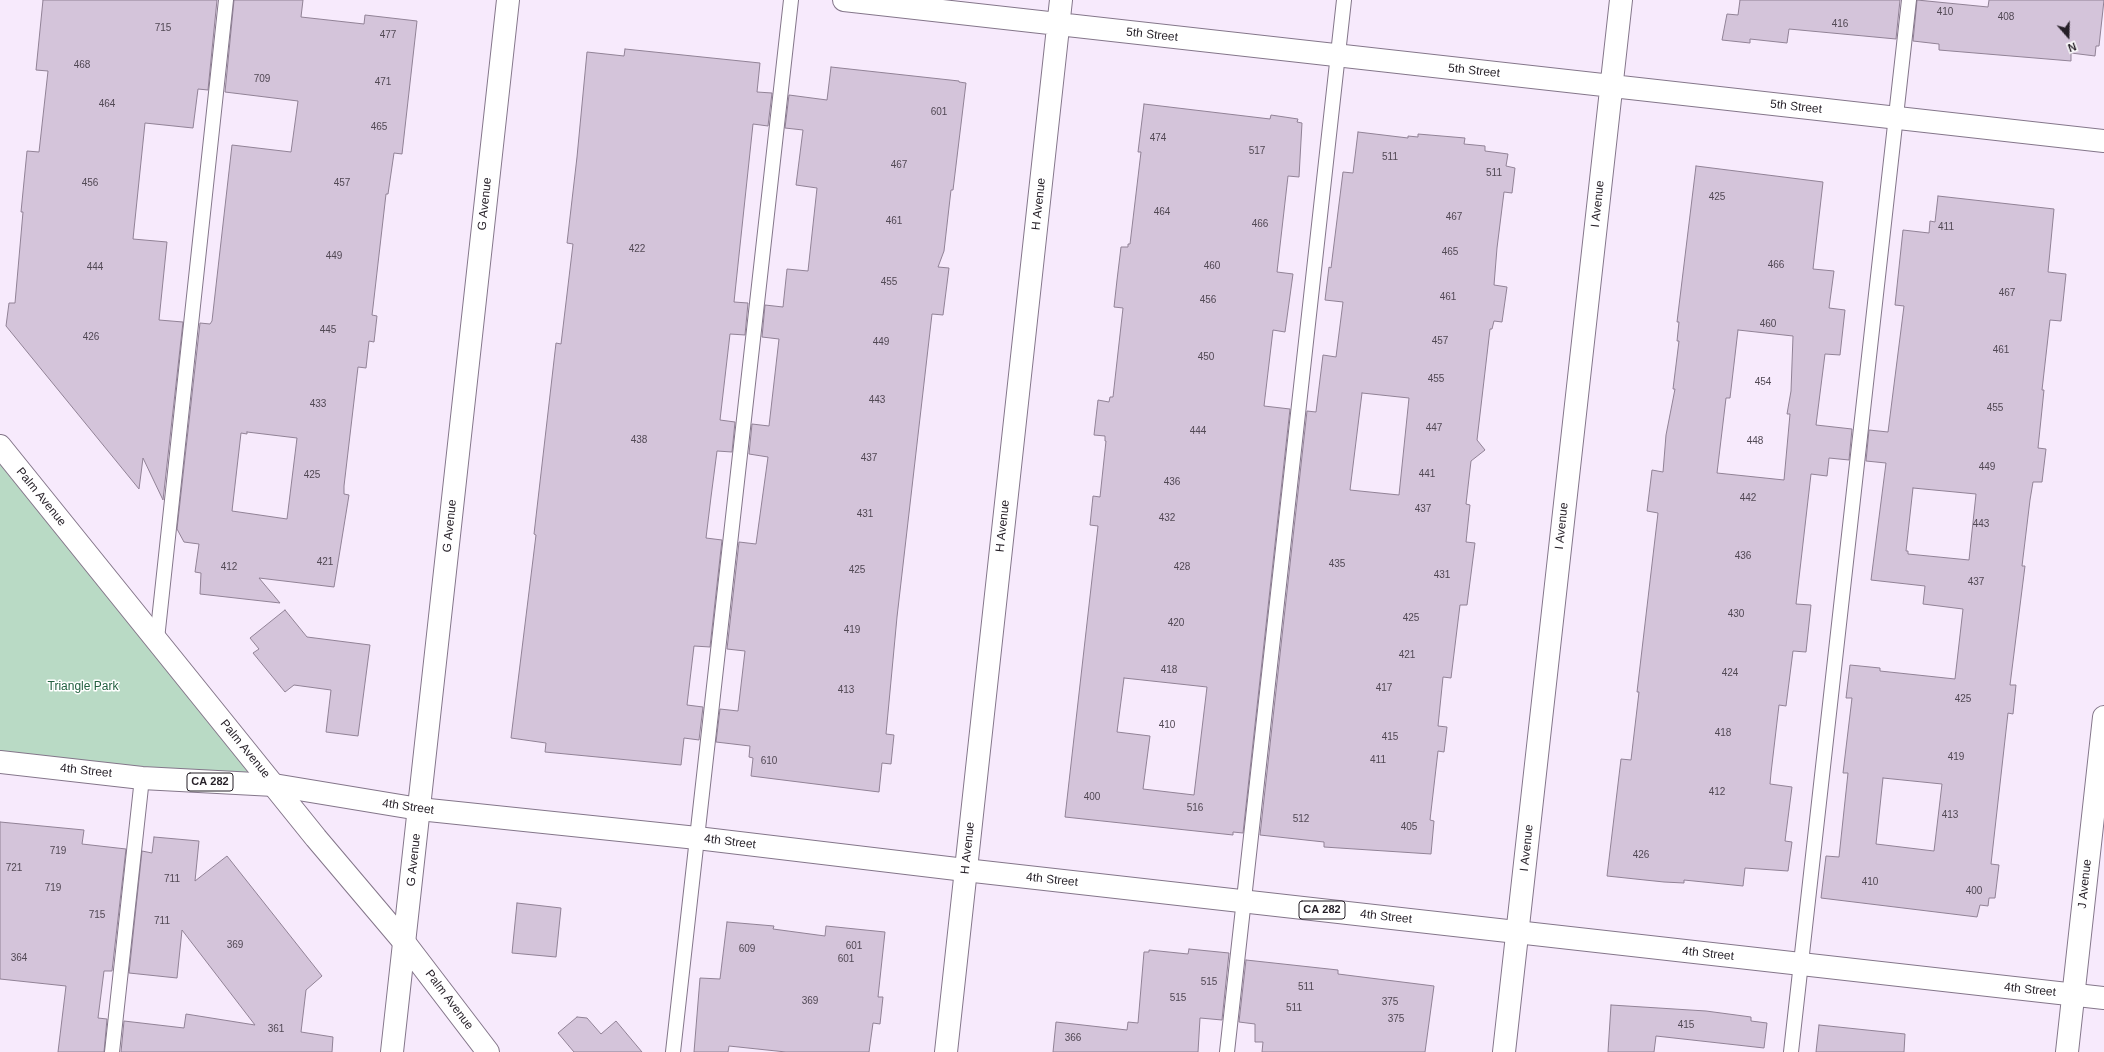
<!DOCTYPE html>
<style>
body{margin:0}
#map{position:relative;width:2104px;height:1052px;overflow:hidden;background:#f7eafc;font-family:Helvetica,sans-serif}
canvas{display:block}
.north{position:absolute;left:2048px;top:16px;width:40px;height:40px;-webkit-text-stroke:3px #fff;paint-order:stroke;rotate:160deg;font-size:11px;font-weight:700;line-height:16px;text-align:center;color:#251f27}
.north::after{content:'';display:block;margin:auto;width:14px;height:18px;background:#251f27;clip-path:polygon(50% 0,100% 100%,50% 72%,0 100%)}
</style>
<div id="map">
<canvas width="2104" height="1052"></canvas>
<div class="north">N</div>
</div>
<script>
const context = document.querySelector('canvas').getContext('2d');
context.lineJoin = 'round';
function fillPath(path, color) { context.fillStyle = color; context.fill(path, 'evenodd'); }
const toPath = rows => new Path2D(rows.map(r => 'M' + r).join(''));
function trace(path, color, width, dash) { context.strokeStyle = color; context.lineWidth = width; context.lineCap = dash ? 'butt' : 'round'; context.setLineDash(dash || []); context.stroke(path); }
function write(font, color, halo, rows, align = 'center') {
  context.font = font + ' Helvetica,sans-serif'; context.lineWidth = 3; context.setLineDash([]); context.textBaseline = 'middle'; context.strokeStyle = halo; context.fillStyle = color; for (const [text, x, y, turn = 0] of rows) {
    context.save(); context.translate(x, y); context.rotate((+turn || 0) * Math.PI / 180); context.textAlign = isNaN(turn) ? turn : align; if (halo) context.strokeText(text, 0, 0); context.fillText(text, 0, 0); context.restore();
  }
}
const green = toPath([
 [0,453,267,789,0,759]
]);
const building = toPath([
 [43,0,217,0,208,90,198,89,193,128,145,123,133,239,167,242,159,320,183,322,163,500,143,458,139,489,6,326,9,303,15,303,23,212,21,212,27,151,39,152,48,71,36,70,43,0],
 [234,0,303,0,301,17,364,24,365,15,417,21,402,154,394,153,388,194,386,194,373,307,372,315,377,316,374,342,369,341,366,368,358,367,344,486,344,494,349,495,334,587,259,578,280,603,200,594,201,573,195,572,199,544,184,542,177,529,200,323,210,324,212,321,232,145,291,152,298,101,225,92,234,0],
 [247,432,297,438,287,519,232,511,241,433,247,434,247,432],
 [1740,0,1900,0,1896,39,1789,29,1787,43,1750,39,1750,43,1722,40,1727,14,1738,15,1740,0],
 [1917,0,1988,7,1989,0,2104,0,2099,46,2096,46,2095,56,2071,53,2071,61,1939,50,1939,44,1913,41,1917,0],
 [625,49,760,63,757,92,772,93,768,126,753,124,734,302,748,303,745,335,730,334,720,420,735,422,732,452,717,451,711,497,706,538,722,540,710,647,694,646,687,705,703,707,699,740,684,738,681,765,545,752,546,743,511,738,536,535,534,534,556,343,561,344,573,244,567,243,577,157,587,52,624,56,625,49],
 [831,67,959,81,959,82,966,83,953,190,951,190,944,251,938,267,949,268,943,315,932,314,897,617,886,734,894,735,891,764,882,763,879,792,751,776,753,758,749,757,750,746,716,742,720,709,738,711,745,651,727,649,739,542,756,544,768,457,749,454,752,424,769,426,779,339,762,337,765,305,783,307,787,269,808,271,817,188,796,185,803,130,785,128,789,95,827,100,831,67],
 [1144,104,1270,119,1271,115,1298,119,1297,122,1302,123,1299,177,1288,176,1277,272,1293,274,1285,332,1273,330,1264,406,1290,409,1243,833,1233,832,1233,835,1065,817,1098,526,1090,525,1093,496,1100,497,1106,441,1105,441,1105,436,1094,435,1098,400,1109,402,1110,397,1113,397,1123,308,1114,307,1117,280,1121,247,1128,247,1128,244,1130,244,1141,152,1138,152,1144,104],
 [1124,678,1207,687,1194,795,1143,789,1150,736,1117,732,1124,678],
 [1358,132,1408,138,1408,136,1418,137,1418,134,1465,138,1464,144,1485,146,1485,151,1508,154,1506,166,1515,168,1512,193,1504,192,1497,248,1494,285,1507,287,1502,322,1494,321,1492,329,1490,329,1477,440,1485,450,1471,461,1466,504,1470,505,1466,542,1475,543,1467,605,1460,605,1451,678,1443,677,1438,726,1447,727,1444,752,1438,751,1430,820,1434,821,1431,854,1324,847,1324,842,1260,835,1307,411,1316,412,1323,355,1336,357,1343,302,1325,300,1329,267,1331,268,1343,172,1353,173,1358,132],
 [1362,393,1409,398,1399,495,1350,490,1362,393],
 [1696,166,1823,182,1813,269,1834,271,1829,308,1845,310,1840,355,1825,354,1816,425,1852,429,1849,460,1829,458,1827,476,1811,474,1796,604,1811,605,1806,652,1793,651,1786,706,1779,705,1771,773,1770,784,1792,787,1785,841,1792,842,1788,871,1745,868,1743,886,1684,880,1684,883,1664,882,1607,876,1621,759,1631,760,1639,692,1637,692,1658,513,1647,511,1652,470,1663,472,1666,435,1675,389,1673,389,1679,341,1677,341,1679,322,1677,322,1696,166],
 [1738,330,1793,336,1791,391,1787,414,1790,414,1784,480,1717,473,1726,398,1730,398,1738,330],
 [1938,196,2054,209,2048,272,2066,274,2061,321,2050,320,2042,390,2044,390,2038,448,2046,449,2042,482,2033,482,2030,500,2022,566,2025,566,2010,685,2016,685,2013,714,2008,713,1991,864,1999,865,1995,898,1989,898,1988,906,1980,905,1977,917,1821,898,1826,856,1839,857,1848,773,1843,773,1852,698,1846,698,1850,665,1880,668,1880,671,1955,679,1963,609,1923,604,1925,586,1871,580,1886,463,1866,461,1869,430,1888,432,1904,306,1895,305,1903,230,1929,233,1930,221,1935,222,1938,196],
 [1913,488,1976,494,1969,560,1908,554,1908,551,1906,551,1913,488],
 [1883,778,1942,784,1934,851,1876,844,1883,778],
 [285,610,307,637,370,645,358,736,326,732,331,690,294,685,285,692,253,653,259,649,250,638,285,610],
 [0,822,84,830,82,844,126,849,112,971,104,971,98,1018,107,1019,104,1052,58,1052,66,986,0,979,0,822],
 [154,837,199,841,195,881,227,856,322,976,306,990,301,1032,333,1037,332,1052,121,1052,124,1021,184,1028,186,1014,255,1025,182,930,177,978,129,973,142,851,152,853,154,837],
 [517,903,561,908,556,957,512,953,517,903],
 [727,922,774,926,773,929,825,936,826,926,885,932,878,997,883,997,880,1024,873,1023,869,1052,786,1052,729,1046,728,1052,694,1052,700,978,720,979,727,922],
 [1189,949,1229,953,1222,1020,1200,1018,1198,1052,1053,1052,1056,1022,1127,1030,1128,1022,1138,1023,1144,952,1149,952,1149,950,1188,954,1189,949],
 [1246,960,1338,970,1338,974,1434,986,1425,1052,1262,1052,1263,1042,1255,1042,1255,1024,1239,1022,1246,960],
 [1611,1005,1706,1011,1751,1017,1751,1021,1767,1023,1764,1048,1656,1036,1654,1052,1608,1052,1611,1005],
 [577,1017,587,1018,601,1034,616,1021,642,1052,574,1052,558,1033,577,1017],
 [1819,1025,1905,1034,1904,1052,1816,1052,1819,1025]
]);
const lane = toPath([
 [157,639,226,0],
 [112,1052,142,778],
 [673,1052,791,0],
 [1227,1052,1344,0],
 [1791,1052,1909,0]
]);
const street = toPath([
 [844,0,2104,141],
 [392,1052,508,0],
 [946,1052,1061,0],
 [1504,1052,1621,0],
 [2067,1052,2104,717]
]);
const secondary = toPath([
 [0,446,316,838,404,942,488,1052]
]);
const primary = toPath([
 [0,762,142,778,274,785,419,809,697,838,965,870,2104,998]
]);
const numberNames = [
 ["410",1945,12],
 ["408",2006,17],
 ["416",1840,24],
 ["715",163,28],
 ["477",388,35],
 ["468",82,65],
 ["709",262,79],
 ["471",383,82],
 ["464",107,104],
 ["601",939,112],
 ["465",379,127],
 ["474",1158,138],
 ["517",1257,151],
 ["511",1390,157],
 ["467",899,165],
 ["511",1494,173],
 ["456",90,183],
 ["457",342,183],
 ["425",1717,197],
 ["464",1162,212],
 ["467",1454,217],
 ["461",894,221],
 ["466",1260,224],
 ["411",1946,227],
 ["422",637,249],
 ["465",1450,252],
 ["449",334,256],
 ["466",1776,265],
 ["460",1212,266],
 ["444",95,267],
 ["455",889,282],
 ["467",2007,293],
 ["461",1448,297],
 ["456",1208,300],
 ["460",1768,324],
 ["445",328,330],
 ["426",91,337],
 ["457",1440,341],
 ["449",881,342],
 ["461",2001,350],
 ["450",1206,357],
 ["455",1436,379],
 ["454",1763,382],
 ["443",877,400],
 ["433",318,404],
 ["455",1995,408],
 ["447",1434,428],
 ["444",1198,431],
 ["438",639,440],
 ["448",1755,441],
 ["437",869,458],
 ["449",1987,467],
 ["441",1427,474],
 ["425",312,475],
 ["436",1172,482],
 ["442",1748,498],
 ["437",1423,509],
 ["431",865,514],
 ["432",1167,518],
 ["443",1981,524],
 ["436",1743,556],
 ["421",325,562],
 ["435",1337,564],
 ["412",229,567],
 ["428",1182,567],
 ["425",857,570],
 ["431",1442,575],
 ["437",1976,582],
 ["430",1736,614],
 ["425",1411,618],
 ["420",1176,623],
 ["419",852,630],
 ["421",1407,655],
 ["418",1169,670],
 ["424",1730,673],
 ["417",1384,688],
 ["413",846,690],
 ["425",1963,699],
 ["410",1167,725],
 ["418",1723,733],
 ["415",1390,737],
 ["419",1956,757],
 ["411",1378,760],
 ["610",769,761],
 ["412",1717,792],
 ["400",1092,797],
 ["516",1195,808],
 ["413",1950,815],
 ["512",1301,819],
 ["405",1409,827],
 ["719",58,851],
 ["426",1641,855],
 ["721",14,868],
 ["711",172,879],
 ["410",1870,882],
 ["719",53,888],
 ["400",1974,891],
 ["715",97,915],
 ["711",162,921],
 ["369",235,945],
 ["601",854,946],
 ["609",747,949],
 ["364",19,958],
 ["601",846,959],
 ["515",1209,982],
 ["511",1306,987],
 ["515",1178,998],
 ["369",810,1001],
 ["375",1390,1002],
 ["511",1294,1008],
 ["375",1396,1019],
 ["415",1686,1025],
 ["361",276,1029],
 ["366",1073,1038]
];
const shields = [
 [210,782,46],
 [1322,910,46]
];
const shieldNames = [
 ["CA 282",210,782],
 ["CA 282",1322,910]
];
const streetNames = [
 ["5th Street",1152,35,6],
 ["5th Street",1474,71,6],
 ["5th Street",1796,107,6],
 ["G Avenue",485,204,-84],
 ["H Avenue",1039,204,-84],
 ["I Avenue",1598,204,-84],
 ["Palm Avenue",41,497,51],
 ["G Avenue",450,526,-84],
 ["H Avenue",1003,526,-84],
 ["I Avenue",1562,526,-84],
 ["Palm Avenue",245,749,51],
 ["4th Street",86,771,6],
 ["4th Street",408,807,8],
 ["4th Street",730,842,7],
 ["H Avenue",968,848,-84],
 ["I Avenue",1527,848,-84],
 ["G Avenue",414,860,-84],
 ["4th Street",1052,880,6],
 ["J Avenue",2085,884,-84],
 ["4th Street",1386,917,6],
 ["4th Street",1708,954,6],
 ["4th Street",2030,990,6],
 ["Palm Avenue",449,1000,53]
];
const parkNames = [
 ["Triangle Park",83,687]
];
fillPath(green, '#b9dac5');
fillPath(building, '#d4c4da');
trace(building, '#918296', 1);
trace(lane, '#84768a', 16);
trace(street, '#84768a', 24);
trace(secondary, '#84768a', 24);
trace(primary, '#84768a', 24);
trace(lane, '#fff', 14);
trace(street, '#fff', 22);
trace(secondary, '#fff', 22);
trace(primary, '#fff', 22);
write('10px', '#514854', null, numberNames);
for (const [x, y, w] of shields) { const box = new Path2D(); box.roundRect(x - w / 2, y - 9, w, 18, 3); context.fillStyle = '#fff'; context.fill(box); trace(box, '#251f27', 1); }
write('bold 11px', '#251f27', null, shieldNames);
write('12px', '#251f27', '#fff', streetNames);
write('12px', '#236040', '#fff', parkNames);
</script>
